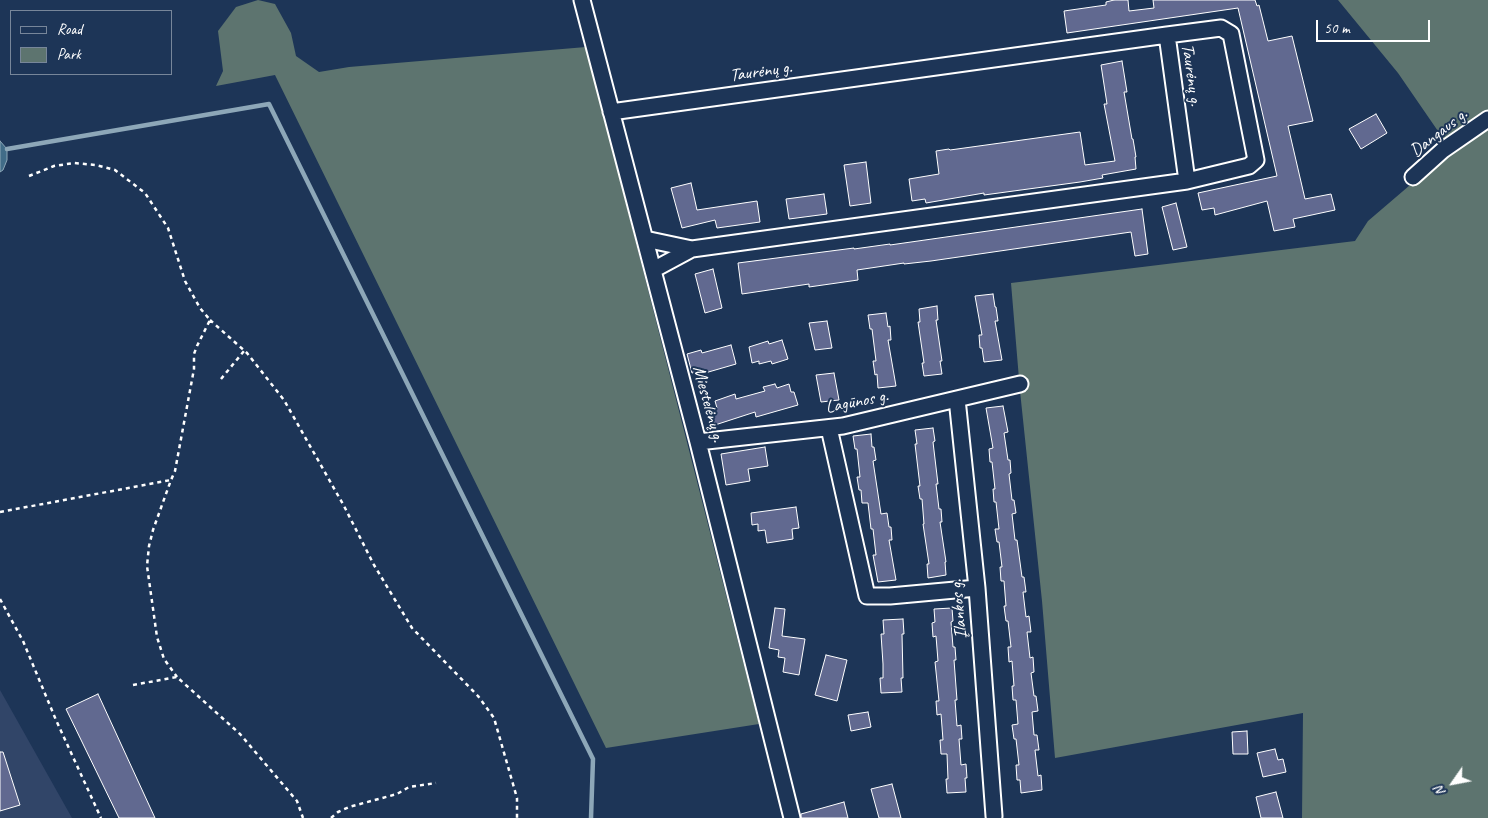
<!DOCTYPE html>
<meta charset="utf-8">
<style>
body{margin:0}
#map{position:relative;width:1488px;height:818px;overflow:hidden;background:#1d3557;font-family:Caveat,sans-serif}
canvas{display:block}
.legend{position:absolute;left:10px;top:10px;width:162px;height:65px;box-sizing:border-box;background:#1d3557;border:1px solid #77869a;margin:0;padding:6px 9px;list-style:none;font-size:15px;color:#fff}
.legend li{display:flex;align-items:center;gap:10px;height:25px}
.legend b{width:25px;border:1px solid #77869a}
.north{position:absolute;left:1428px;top:758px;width:50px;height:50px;-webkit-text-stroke:4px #1d3557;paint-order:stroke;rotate:237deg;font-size:14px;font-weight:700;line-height:20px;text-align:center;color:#fff}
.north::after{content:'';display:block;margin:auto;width:18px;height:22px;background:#fff;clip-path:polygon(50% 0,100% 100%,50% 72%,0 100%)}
.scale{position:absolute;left:1316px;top:20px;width:114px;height:22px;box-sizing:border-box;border:2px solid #fff;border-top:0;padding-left:6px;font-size:15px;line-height:18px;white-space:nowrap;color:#fff;-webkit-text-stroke:4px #1d3557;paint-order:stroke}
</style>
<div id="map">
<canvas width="1488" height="818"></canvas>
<ul class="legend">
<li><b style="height:6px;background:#1d3557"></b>Road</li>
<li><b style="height:14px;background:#5d746f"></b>Park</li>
</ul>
<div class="north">N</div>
<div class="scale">50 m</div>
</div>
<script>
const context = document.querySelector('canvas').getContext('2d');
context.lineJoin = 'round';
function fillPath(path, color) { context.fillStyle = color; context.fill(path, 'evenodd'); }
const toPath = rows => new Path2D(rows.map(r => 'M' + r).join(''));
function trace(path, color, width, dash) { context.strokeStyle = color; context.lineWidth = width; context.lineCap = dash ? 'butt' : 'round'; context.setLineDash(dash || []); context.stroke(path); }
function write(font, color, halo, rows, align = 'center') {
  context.font = font + ' Caveat,sans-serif'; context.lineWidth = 4; context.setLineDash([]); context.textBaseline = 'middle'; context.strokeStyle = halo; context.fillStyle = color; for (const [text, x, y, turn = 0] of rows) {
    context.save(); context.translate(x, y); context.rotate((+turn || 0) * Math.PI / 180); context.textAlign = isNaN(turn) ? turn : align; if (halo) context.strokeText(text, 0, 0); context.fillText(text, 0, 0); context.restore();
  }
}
const built = toPath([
 [0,690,72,818,0,818]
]);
const green = toPath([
 [258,0,275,4,291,33,296,56,319,72,349,67,586,47,759,724,606,748,275,75,216,86,223,71,218,31,236,7],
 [1338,0,1488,0,1488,818,1302,818,1303,713,1055,758,1042,601,1020,391,1011,283,1355,241,1368,221,1451,150,1398,73]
]);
const water = toPath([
 [0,141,7,149,7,160,3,170,0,172,0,141]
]);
const stream = toPath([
 [7,149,269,104,593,759,591,818]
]);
const building = toPath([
 [1114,0,1128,0,1129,11,1154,8,1153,0,1255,0,1257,6,1259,5,1268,41,1292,36,1313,121,1288,126,1305,199,1331,194,1335,210,1293,219,1295,227,1274,231,1267,201,1215,215,1214,208,1202,210,1198,193,1277,176,1238,8,1067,33,1064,11,1106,5,1106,2,1114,0],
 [1122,61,1127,92,1124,92,1132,139,1133,139,1136,157,1135,157,1136,169,1102,175,1103,178,1080,182,984,195,984,193,926,203,925,199,912,201,909,179,939,174,936,151,949,149,950,150,1080,132,1085,165,1115,161,1104,104,1107,104,1101,65,1122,61],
 [1376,114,1387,133,1361,149,1349,129,1376,114],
 [866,162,871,203,850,206,844,165,866,162],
 [691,183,697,210,757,201,760,222,717,228,715,220,682,228,671,188,691,183],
 [824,194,827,214,789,219,786,199,824,194],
 [1176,203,1187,247,1173,250,1162,207,1176,203],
 [1142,209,1148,254,1135,256,1131,232,931,261,904,264,904,263,857,270,858,280,809,287,809,284,742,294,738,263,854,248,854,249,890,244,890,245,1142,209],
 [713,269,722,308,705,313,695,274,713,269],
 [993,294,995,307,996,307,998,321,995,321,1002,360,984,362,982,348,980,348,979,335,982,335,975,296,993,294],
 [937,306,938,320,936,320,942,361,940,361,942,374,924,376,922,363,924,363,918,322,920,322,919,309,937,306],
 [886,313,888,327,890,326,891,340,888,340,896,386,878,388,877,374,875,375,873,361,876,361,872,329,870,329,868,315,886,313],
 [827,321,832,348,815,350,809,323,827,321],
 [782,340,788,359,772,364,771,361,759,364,759,361,752,363,749,347,768,341,769,344,782,340],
 [731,345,736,364,705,373,704,370,692,373,687,354,701,350,702,353,731,345],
 [834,373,839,400,821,402,816,375,834,373],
 [775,384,777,388,789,384,791,392,794,392,798,405,756,417,755,412,715,425,710,410,717,408,715,401,735,394,736,399,765,391,763,387,775,384],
 [1003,406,1008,432,1004,433,1008,460,1010,460,1011,473,1009,474,1012,500,1014,500,1016,513,1012,514,1015,540,1017,540,1022,577,1024,577,1026,592,1023,592,1026,617,1029,616,1031,632,1027,632,1030,658,1033,657,1034,672,1031,673,1034,696,1036,696,1038,711,1032,712,1034,735,1037,735,1039,750,1035,750,1038,776,1041,775,1042,790,1021,793,1020,780,1017,780,1016,765,1019,765,1016,739,1014,739,1012,725,1018,724,1016,700,1013,700,1012,686,1014,686,1012,661,1009,662,1008,647,1011,647,1008,621,1006,621,1004,606,1006,606,1004,581,1001,581,1000,567,1002,567,999,542,997,542,995,529,999,529,996,502,994,502,993,489,995,489,992,462,990,462,989,449,993,448,986,408,1003,406],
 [933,428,935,441,933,442,938,484,936,484,939,509,941,509,942,522,940,522,946,562,945,562,946,575,928,578,927,564,929,564,923,524,924,524,922,499,920,499,918,486,920,486,915,444,917,444,915,430,933,428],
 [871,434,872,447,874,447,876,460,873,461,881,514,887,513,889,527,891,527,892,540,889,540,896,580,878,582,873,555,876,555,873,529,871,529,868,503,862,503,861,490,859,490,857,477,860,477,857,449,855,449,853,436,871,434],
 [765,447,768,466,748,469,750,481,726,485,721,454,765,447],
 [796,507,799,528,792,529,793,539,767,543,765,530,758,531,758,524,752,525,751,513,796,507],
 [775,608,785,609,782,636,805,639,799,675,783,672,785,658,778,657,779,650,769,648,775,608],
 [952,608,953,621,951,622,953,647,955,647,956,660,954,660,957,700,955,700,957,726,961,725,962,739,959,739,961,765,966,764,967,778,965,778,966,792,947,793,946,779,948,779,947,754,941,754,940,740,943,740,941,714,937,715,936,701,939,701,935,662,938,661,936,636,933,637,932,623,935,622,934,609,952,608],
 [903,619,904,634,902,634,903,678,901,678,902,692,881,693,880,678,883,678,883,664,881,634,884,634,883,620,903,619],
 [826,655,847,660,837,701,815,695,826,655],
 [98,694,155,818,119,818,66,709,98,694],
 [868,712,871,727,851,731,848,715,868,712],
 [1247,731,1248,754,1233,754,1232,732,1247,731],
 [1275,749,1278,760,1283,759,1286,772,1263,777,1257,753,1275,749],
 [0,752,3,752,20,805,0,811,0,752],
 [892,784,901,818,879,818,871,789,892,784],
 [1276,792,1283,818,1261,818,1256,797,1276,792],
 [844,802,848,818,801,818,801,814,844,802]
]);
const path = toPath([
 [29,176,54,166,74,163,96,165,115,170,145,193,168,228,185,281,200,308,210,320,197,346,194,354,194,369,175,471,171,480,153,530,149,546,147,566,157,637,164,659,177,677],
 [210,320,247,353,284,400,344,506,374,565,412,628,478,696,494,718,517,798,517,818],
 [221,379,244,351],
 [0,512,171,480],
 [0,599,23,641,56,720,101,818],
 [133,685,177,677,240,734,297,801,303,818],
 [331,818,338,812,349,807,397,794,409,787,436,783]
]);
const street = toPath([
 [582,0,698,442,792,818],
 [1167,35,1221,28,1231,34,1256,160,1249,166,1187,181],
 [611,112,1167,35,1187,181,692,249],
 [1413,177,1443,150,1488,119],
 [645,239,692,249,653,270],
 [957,399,977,588,994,816],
 [829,428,867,596,890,596,977,588],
 [698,442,843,426,1020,384]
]);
const streetNames = [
 ["Taurėnų g.",761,72,-8],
 ["Taurėnų g.",1191,75,82],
 ["Dangaus g.",1439,133,-38],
 ["Lagūnos g.",857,402,-11],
 ["Miestelėnų g.",708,404,75],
 ["Įlankos g.",959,609,-95]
];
fillPath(built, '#314568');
fillPath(green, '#5d746f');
fillPath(water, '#416c88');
trace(water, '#8da7b8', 1);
trace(stream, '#8da7b8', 4.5);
fillPath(building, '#616990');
trace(building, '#fff', 1);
trace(street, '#fff', 19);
trace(path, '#fff', 2.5, [4, 4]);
trace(street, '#1d3557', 15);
write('18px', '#fff', '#1d3557', streetNames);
</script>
